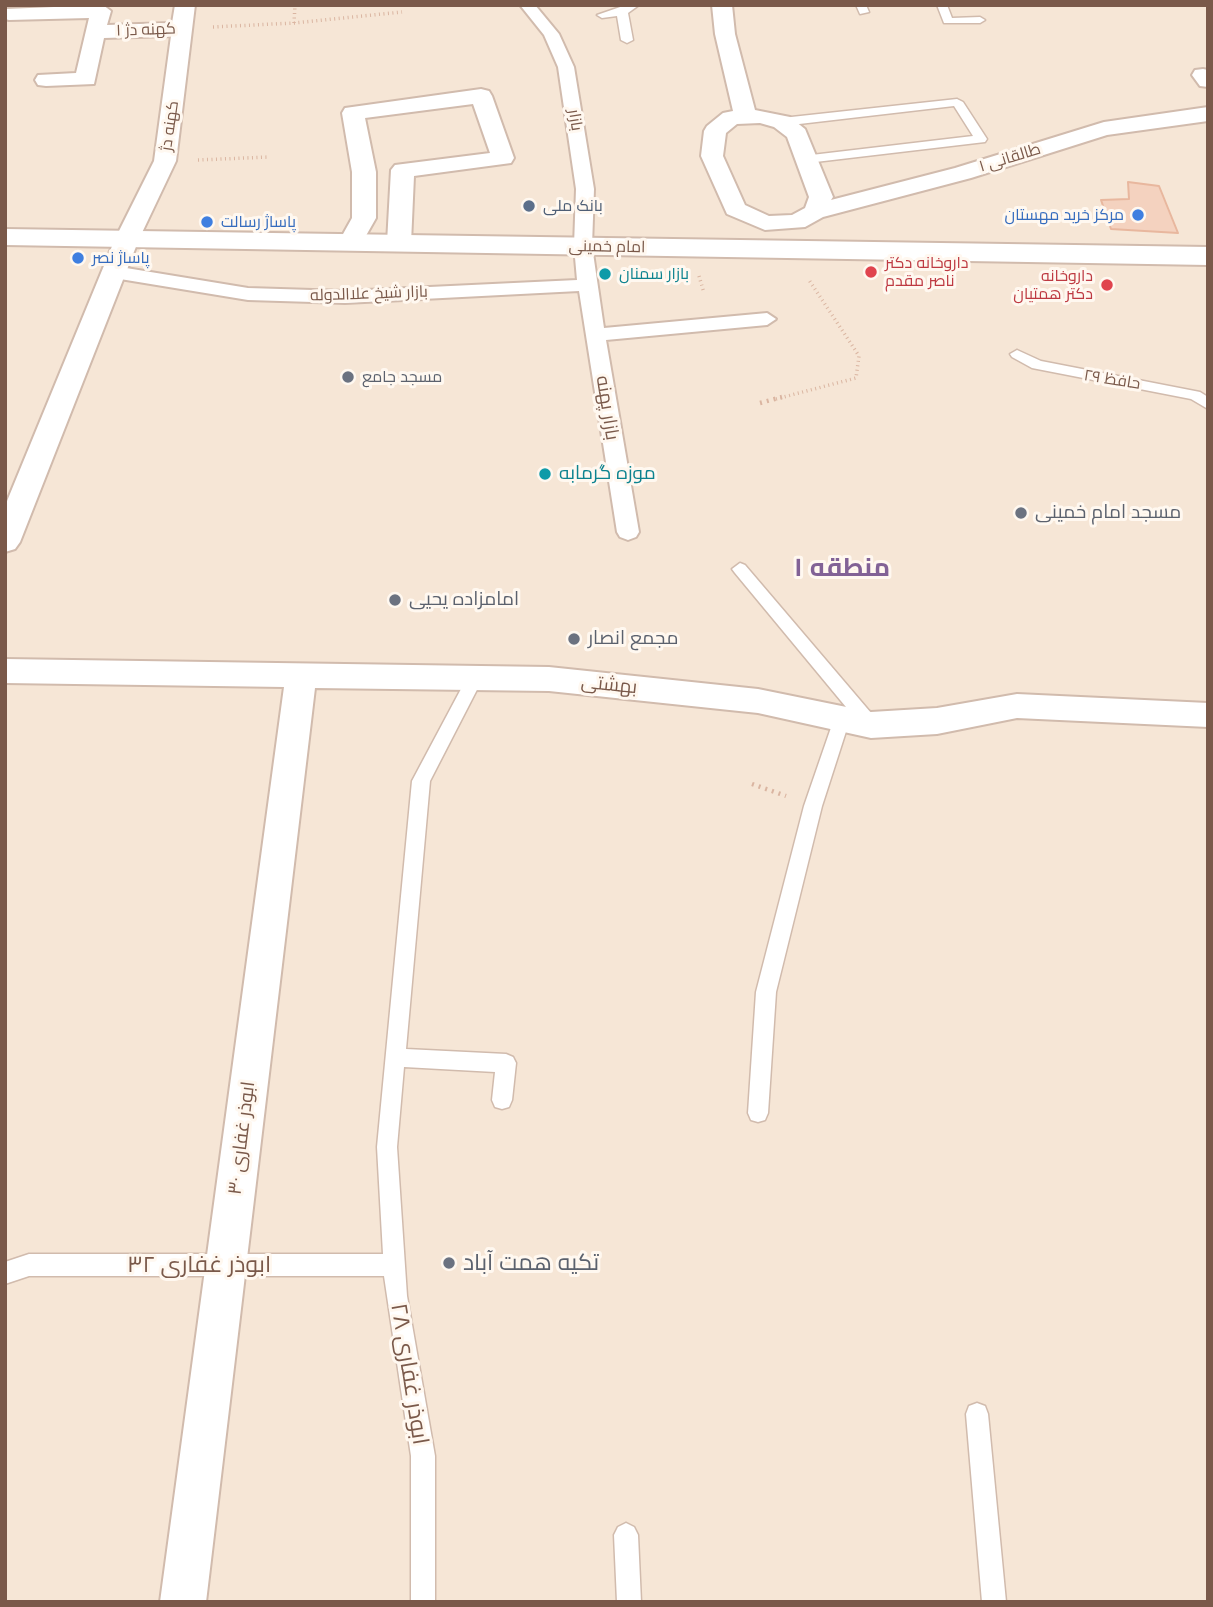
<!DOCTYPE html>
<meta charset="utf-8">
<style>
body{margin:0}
#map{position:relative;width:1213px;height:1607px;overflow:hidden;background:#fdf4e9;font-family:"Noto Sans",sans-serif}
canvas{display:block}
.frame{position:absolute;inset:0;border:7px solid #7a594a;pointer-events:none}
</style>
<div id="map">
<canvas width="1213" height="1607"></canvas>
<div class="frame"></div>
</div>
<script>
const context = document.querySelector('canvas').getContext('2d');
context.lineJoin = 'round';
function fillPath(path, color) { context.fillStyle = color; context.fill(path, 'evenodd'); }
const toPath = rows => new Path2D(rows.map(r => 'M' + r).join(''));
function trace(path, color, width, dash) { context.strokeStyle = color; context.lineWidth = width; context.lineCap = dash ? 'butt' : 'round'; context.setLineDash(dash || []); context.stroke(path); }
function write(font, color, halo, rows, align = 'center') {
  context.font = font + ' "Noto Sans",Cairo,sans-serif'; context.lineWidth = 6; context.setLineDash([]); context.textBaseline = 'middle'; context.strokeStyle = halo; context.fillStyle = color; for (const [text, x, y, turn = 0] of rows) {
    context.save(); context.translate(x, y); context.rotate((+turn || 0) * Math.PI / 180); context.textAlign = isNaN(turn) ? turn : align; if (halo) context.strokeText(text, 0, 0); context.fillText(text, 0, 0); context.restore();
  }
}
const residential = toPath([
 [5,5,1208,5,1208,1602,5,1602]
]);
const building = toPath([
 [1128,182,1159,186,1178,233,1111,229,1101,200,1129,199,1128,182]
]);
const pathFar1 = toPath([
 [294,23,295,5],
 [213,27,294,23,402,12],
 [198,160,269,157],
 [699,276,704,293],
 [776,399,856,378,859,356,809,280]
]);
const path = toPath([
 [760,403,782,397],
 [752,784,786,796]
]);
const service = toPath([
 [626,5,639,5,628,13,633,40,627,43,621,40,617,16,602,18,597,15,626,5],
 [856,5,866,5,869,12,860,14,856,5],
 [937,5,947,5,952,18,980,17,985,20,980,23,944,23,937,5],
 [957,99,963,102,987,139,985,142,807,163,801,159,803,156,973,136,954,106,782,126,776,122,782,118,957,99],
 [1017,350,1041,361,1200,392,1208,397,1208,409,1191,399,1032,368,1012,357,1010,354,1017,350],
 [740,563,745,565,877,720,879,725,877,730,865,730,735,573,732,569,740,563],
 [475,672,483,678,430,781,406,1049,506,1054,513,1057,516,1063,512,1100,509,1107,502,1109,495,1107,492,1100,495,1072,404,1067,397,1147,407,1296,435,1456,435,1602,411,1602,411,1456,384,1276,29,1276,5,1284,5,1262,29,1254,383,1254,377,1147,412,781,469,674,475,672],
 [842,712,848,714,850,719,822,806,776,992,768,1113,765,1120,758,1122,751,1120,748,1113,756,992,804,806,834,719,836,714,842,712],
 [977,1403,985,1406,988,1414,1006,1602,982,1602,966,1414,969,1406,977,1403],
 [626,1523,634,1527,638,1535,641,1602,617,1602,614,1535,618,1527,626,1523]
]);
const pedestrian = toPath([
 [520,5,535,5,559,34,574,67,594,189,592,246,604,328,767,313,776,319,767,325,606,340,639,532,636,537,628,540,620,537,617,532,579,291,345,303,248,300,114,278,105,272,114,266,248,288,345,291,577,280,574,246,576,189,558,67,544,35,520,5]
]);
const minor = toPath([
 [103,5,111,11,107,25,172,23,175,5,195,5,176,161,139,239,20,542,15,549,5,552,5,506,115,239,154,161,171,36,104,38,94,84,46,86,38,85,35,80,38,75,76,73,89,18,9,20,5,19,5,9,103,5],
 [712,5,732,5,735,34,755,110,790,117,805,129,833,197,831,200,955,168,1104,122,1208,107,1208,121,1107,135,971,178,823,217,805,227,765,230,727,214,701,156,704,131,707,126,723,113,733,111,715,34,712,5],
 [760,123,774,127,787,137,809,197,805,208,792,215,769,216,745,205,723,156,726,133,737,124,760,123],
 [1203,69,1208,70,1208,87,1200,86,1192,75,1195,70,1203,69],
 [481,89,489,91,492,96,514,158,511,163,414,176,411,243,408,248,399,250,390,248,387,243,391,170,395,165,490,153,473,104,365,118,376,172,376,218,359,248,350,250,341,248,338,243,352,218,352,172,342,113,345,108,481,89],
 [5,659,549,667,758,689,871,712,937,708,1017,694,1208,703,1208,727,1017,718,937,734,871,738,758,713,549,691,315,688,206,1602,160,1602,284,687,5,683,5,659]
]);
const tertiary = toPath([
 [5,229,1208,247,1208,265,5,245,5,229]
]);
const markers = [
 [529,206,7,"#5c6f8a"],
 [1138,215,7,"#3f7fe0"],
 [207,222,7,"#3f7fe0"],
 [78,258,7,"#3f7fe0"],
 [871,272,7,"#e0444e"],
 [605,274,7,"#0f9aa8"],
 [1107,285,7,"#e0444e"],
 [348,377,7,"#6b7280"],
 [545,474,7,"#0f9aa8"],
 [1021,513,7,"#6b7280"],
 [395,600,7,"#6b7280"],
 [574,639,7,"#6b7280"],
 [449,1263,7,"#6b7280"]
];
const farStreetnames = [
 ["کهنه دژ ۱",146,30,-2],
 ["بازار",575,120,81],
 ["کهنه دژ",170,126,-82],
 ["طالقانی ۱",1010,158,-17],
 ["امام خمینی",607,247,1],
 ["بازار شیخ علاالدوله",369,294,-2],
 ["حافظ ۲۹",1112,380,9]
];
const farServicenames = [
 ["بانک ملی",543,206]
];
const farShopnames = [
 ["مرکز خرید مهستان",1124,215,"right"],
 ["پاساژ رسالت",221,222],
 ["پاساژ نصر",92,258]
];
const farHealthnames = [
 ["داروخانه دکتر",885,263],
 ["ناصر مقدم",885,281],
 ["داروخانه",1093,276,"right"],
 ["دکتر همتیان",1093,294,"right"]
];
const farCulturenames = [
 ["بازار سمنان",619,274]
];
const farWorshipnames = [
 ["مسجد جامع",362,377]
];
const streetNames = [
 ["بازار پهنه",607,408,81],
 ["بهشتی",609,685,6],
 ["ابوذر غفاری ۳۰",242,1138,-83]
];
const cultureNames = [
 ["موزه گرمابه",559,474]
];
const worshipNames = [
 ["مسجد امام خمینی",1035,513],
 ["امامزاده یحیی",409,600],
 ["مجمع انصار",588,639]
];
const nearWorshipnames = [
 ["تکیه همت آباد",463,1263]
];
const nearStreetnames = [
 ["ابوذر غفاری ۳۲",199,1265],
 ["ابوذر غفاری ۲۸",409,1374,81]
];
const districtNames = [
 ["منطقه ۱",842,569]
];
fillPath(residential, '#f6e6d6');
fillPath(building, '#f4d2bf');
trace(building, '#e8b79e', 2);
trace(service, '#d1bbad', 3);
trace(pedestrian, '#d1bbad', 4);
trace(minor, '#d1bbad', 4);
trace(tertiary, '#d1bbad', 4);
trace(pathFar1, '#dab5a1', 3.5, [1, 3.5]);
trace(path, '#dab5a1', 4.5, [2, 5]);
fillPath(service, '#fff');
fillPath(pedestrian, '#fff');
fillPath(minor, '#fff');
fillPath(tertiary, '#fff');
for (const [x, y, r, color] of markers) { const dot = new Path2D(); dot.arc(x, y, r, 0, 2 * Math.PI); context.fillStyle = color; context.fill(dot); trace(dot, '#fff8f0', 2.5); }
write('16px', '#7a594a', '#fff8f0', farStreetnames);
write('16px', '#4e5e75', '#fff8f0', farServicenames, 'left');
write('16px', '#366cbe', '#fff8f0', farShopnames, 'left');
write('16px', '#be3a42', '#fff8f0', farHealthnames, 'left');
write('16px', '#0d838f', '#fff8f0', farCulturenames, 'left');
write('16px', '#5b616d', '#fff8f0', farWorshipnames, 'left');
write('19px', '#7a594a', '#fff8f0', streetNames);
write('19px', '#0d838f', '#fff8f0', cultureNames, 'left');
write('19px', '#5b616d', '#fff8f0', worshipNames, 'left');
write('23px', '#5b616d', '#fff8f0', nearWorshipnames, 'left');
write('23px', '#7a594a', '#fff8f0', nearStreetnames);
write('bold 26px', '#826296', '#fff8f0', districtNames);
</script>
